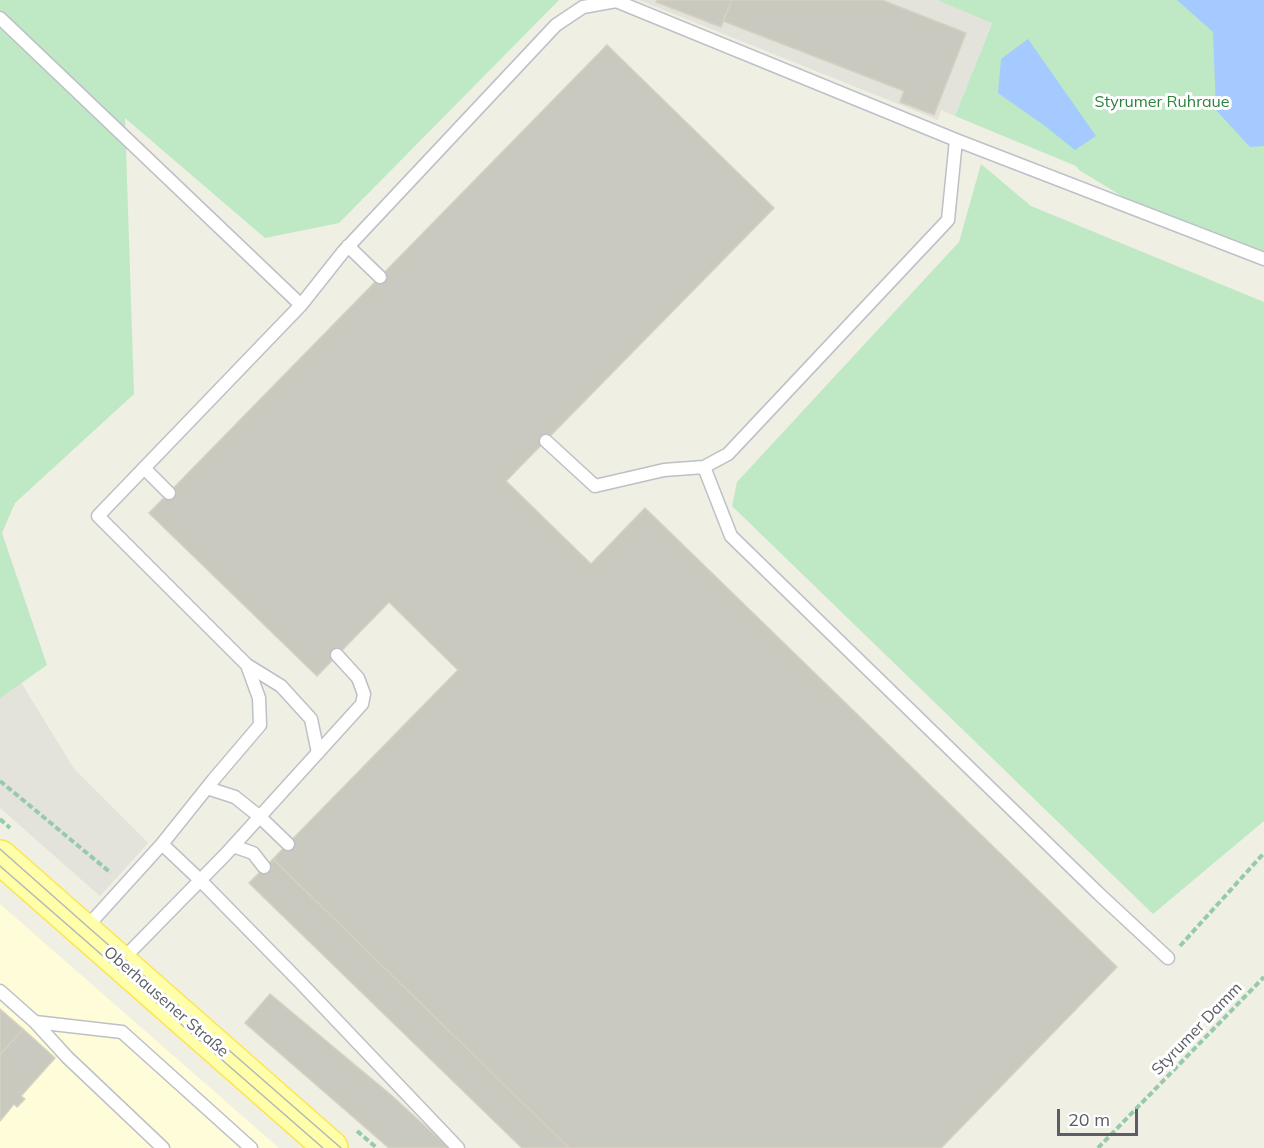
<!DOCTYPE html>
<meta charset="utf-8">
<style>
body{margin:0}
#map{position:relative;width:1264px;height:1148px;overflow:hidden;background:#efefe3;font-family:Mulish,sans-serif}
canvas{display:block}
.scale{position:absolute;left:1057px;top:1109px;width:81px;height:27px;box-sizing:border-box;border:3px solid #5b5e65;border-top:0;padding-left:8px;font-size:18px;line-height:21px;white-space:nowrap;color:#5b5e65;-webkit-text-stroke:4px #fff;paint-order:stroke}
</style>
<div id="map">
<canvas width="1264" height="1148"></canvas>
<div class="scale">20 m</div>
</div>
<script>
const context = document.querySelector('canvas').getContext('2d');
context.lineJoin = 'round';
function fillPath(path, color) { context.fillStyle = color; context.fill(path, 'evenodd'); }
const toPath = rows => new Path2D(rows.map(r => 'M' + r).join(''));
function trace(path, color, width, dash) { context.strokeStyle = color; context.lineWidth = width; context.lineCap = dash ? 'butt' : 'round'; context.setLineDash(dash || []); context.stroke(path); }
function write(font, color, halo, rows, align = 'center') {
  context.font = font + ' Mulish,sans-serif'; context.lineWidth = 6; context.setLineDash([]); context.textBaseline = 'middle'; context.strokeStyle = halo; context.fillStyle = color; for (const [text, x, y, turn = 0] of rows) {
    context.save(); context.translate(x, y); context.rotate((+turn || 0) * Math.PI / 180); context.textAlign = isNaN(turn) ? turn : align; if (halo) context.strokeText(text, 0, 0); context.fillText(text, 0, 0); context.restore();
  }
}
const commercial = toPath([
 [0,904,279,1148,0,1148]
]);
const industrial = toPath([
 [639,0,937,0,992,22,955,116,941,110,938,120],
 [0,648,74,769,148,843,100,896,0,808]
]);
const green = toPath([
 [0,0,559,0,339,223,265,238,125,118,134,394,15,503,2,533,47,665,0,698],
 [937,0,1264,0,1264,254,1153,215,1079,170,1076,166,955,116,992,23],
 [981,164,1031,206,1264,302,1264,821,1153,914,732,506,737,482,959,242]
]);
const water = toPath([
 [1177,0,1264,0,1264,146,1250,147,1216,110,1213,32],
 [1028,39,1096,136,1075,150,1045,126,998,93,1001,59]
]);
const building = toPath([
 [657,0,732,0,721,27,656,2,657,0],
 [732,0,882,0,966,33,934,115,900,102,904,91,723,21,732,0],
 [607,45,774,208,506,481,591,564,645,508,1117,967,941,1148,569,1148,273,859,458,670,389,602,317,676,149,513,607,45],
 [273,859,569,1148,522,1148,249,883,273,859],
 [270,994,391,1095,449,1148,389,1148,245,1023,270,994],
 [0,1009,23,1029,0,1055,0,1009],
 [23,1029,55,1058,21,1096,25,1099,17,1107,14,1104,0,1121,0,1055,23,1029]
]);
const path = toPath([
 [0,781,111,873],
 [0,819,10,828],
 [1180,946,1264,853],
 [357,1131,377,1148],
 [1098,1148,1264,977]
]);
const service = toPath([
 [0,18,301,305],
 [956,140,1264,259],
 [348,246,380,277],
 [704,467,731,536,1098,893,1168,958],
 [144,468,169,493],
 [247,665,98,516,301,305,343,252,556,25,583,7,616,1,956,140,948,220,728,454,704,467,664,470,595,486,546,441],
 [207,788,235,797,260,817,288,844],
 [162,844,200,880,300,982,458,1148],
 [233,846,253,853,264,867],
 [84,930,162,844,214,779,260,725,259,698,247,665,281,686,311,719,318,753],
 [121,961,225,855,362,704,364,694,358,678,337,655],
 [0,991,35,1022,122,1032,251,1148],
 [35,1022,67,1057,163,1148]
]);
const primary = toPath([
 [0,857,331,1148]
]);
const tram = toPath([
 [0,849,88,927,341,1148],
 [0,866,323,1148]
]);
const parkNames = [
 ["Styrumer Ruhraue",1162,102]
];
const streetNames = [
 ["Oberhausener Straße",166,1002,41],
 ["Styrumer Damm",1197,1029,-46]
];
fillPath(commercial, '#fffcd9');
fillPath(industrial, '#e3e2db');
fillPath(green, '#bee9c4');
fillPath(water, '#a4caff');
fillPath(building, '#cac9c0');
trace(building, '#d5d1c1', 1.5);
trace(service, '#bdc0c6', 15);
trace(primary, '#fce550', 36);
trace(path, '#96caac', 4, [6, 3]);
trace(service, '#fff', 12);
trace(primary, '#fffea9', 33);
trace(tram, '#b7b7b8', 1.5);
write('16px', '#2d833e', '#fff', parkNames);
write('16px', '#5b5e65', '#fff', streetNames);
</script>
